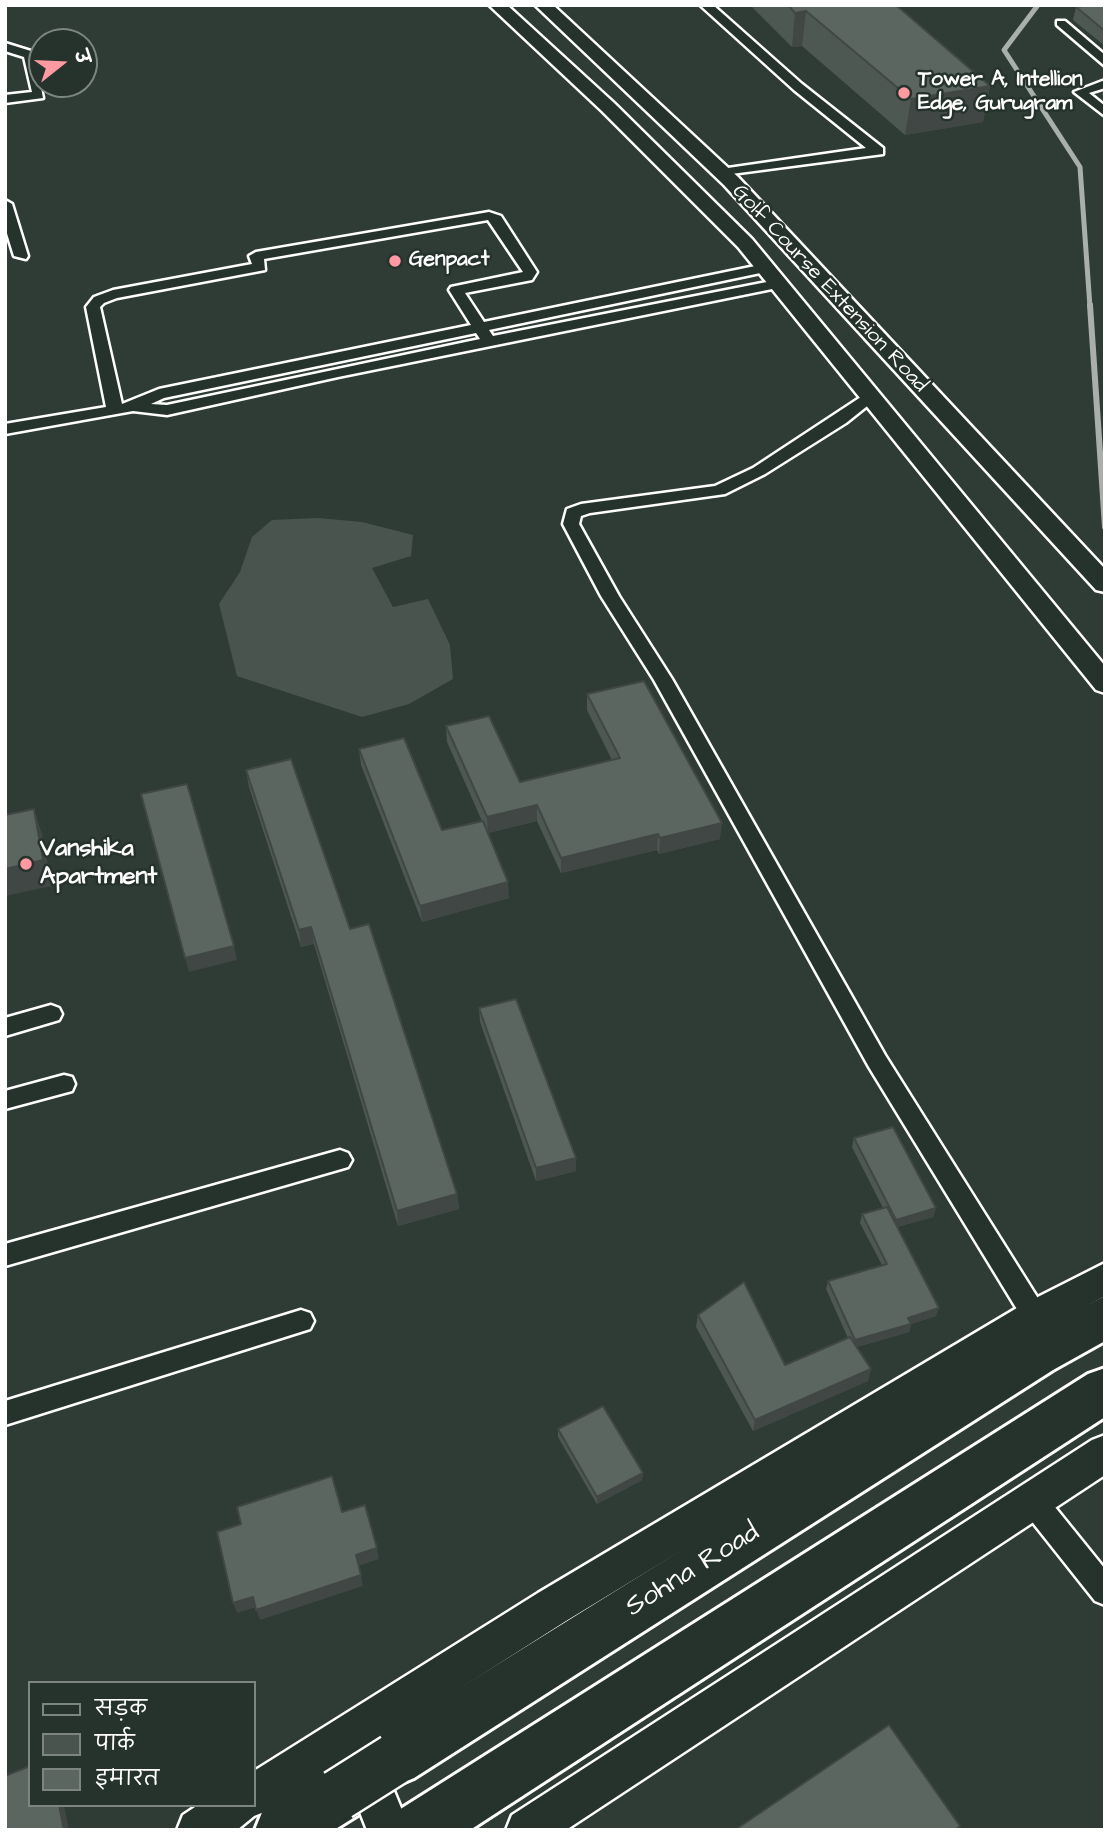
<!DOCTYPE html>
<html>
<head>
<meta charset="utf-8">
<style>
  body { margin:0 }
  #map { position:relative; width:1110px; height:1835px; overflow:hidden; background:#2f3b35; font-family:"Architects Daughter","Playpen Sans Deva",sans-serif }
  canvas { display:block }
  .frame { position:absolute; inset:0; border:7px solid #fff; pointer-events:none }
  .legend { position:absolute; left:28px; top:1681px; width:228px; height:126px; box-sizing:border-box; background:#26332d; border:2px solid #7d8581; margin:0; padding:9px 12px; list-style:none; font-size:21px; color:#fff }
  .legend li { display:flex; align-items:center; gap:14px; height:35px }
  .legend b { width:35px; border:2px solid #7d8581 }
  .north { position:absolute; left:28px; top:28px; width:70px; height:70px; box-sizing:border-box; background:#26332d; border:2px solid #7d8581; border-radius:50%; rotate:72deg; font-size:19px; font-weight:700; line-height:28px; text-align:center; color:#fff }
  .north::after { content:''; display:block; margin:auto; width:24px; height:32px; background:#ff9aa2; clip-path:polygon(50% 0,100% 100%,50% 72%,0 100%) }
</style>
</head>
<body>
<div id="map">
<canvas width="1110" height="1835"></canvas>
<div class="frame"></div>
<ul class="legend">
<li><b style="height:9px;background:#26332d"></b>सड़क</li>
<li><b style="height:19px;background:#4a544f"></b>पार्क</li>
<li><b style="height:19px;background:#5b6661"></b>इमारत</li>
</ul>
<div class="north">उ</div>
</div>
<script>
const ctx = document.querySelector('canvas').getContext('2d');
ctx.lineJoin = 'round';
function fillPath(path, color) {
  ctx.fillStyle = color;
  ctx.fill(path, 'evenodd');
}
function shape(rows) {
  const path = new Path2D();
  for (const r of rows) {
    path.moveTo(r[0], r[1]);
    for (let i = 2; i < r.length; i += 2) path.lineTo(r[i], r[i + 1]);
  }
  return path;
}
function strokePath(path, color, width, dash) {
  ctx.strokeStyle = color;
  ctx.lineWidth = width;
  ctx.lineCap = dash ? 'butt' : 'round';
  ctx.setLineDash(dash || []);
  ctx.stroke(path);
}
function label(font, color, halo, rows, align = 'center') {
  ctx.font = font + ' "Architects Daughter",sans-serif';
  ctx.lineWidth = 5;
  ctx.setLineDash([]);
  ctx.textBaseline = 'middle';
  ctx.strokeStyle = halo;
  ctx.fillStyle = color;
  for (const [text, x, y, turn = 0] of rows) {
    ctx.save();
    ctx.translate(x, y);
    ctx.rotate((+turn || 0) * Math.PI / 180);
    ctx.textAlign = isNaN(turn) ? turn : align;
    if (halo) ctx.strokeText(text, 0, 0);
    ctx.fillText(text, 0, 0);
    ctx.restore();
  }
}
const green = shape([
  [318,518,362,522,413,535,411,556,372,568,393,607,428,599,450,645,453,679,409,704,362,717,237,676,219,604,240,572,252,537,272,520]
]);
const streamFar1 = shape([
  [1038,5,1004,50,1080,167,1090,307]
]);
const stream = shape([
  [1090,305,1105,527]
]);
const street = shape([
  [700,5,713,5,802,84,883,148,883,154,716,176,716,170,721,169,866,148,794,90,700,5],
  [1057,21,1065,21,1105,55,1105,66,1057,25,1057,21],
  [5,43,34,52,43,98,5,103,5,95,32,92,24,57,5,51,5,43],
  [1105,80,1105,88,1089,93,1105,106,1105,116,1074,92,1105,80],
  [5,200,12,204,28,256,26,259,14,256,5,227,5,200],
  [489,212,501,216,537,272,532,280,465,293,484,322,765,264,772,268,765,272,489,330,493,336,777,280,784,284,777,288,338,377,167,415,133,411,5,434,5,424,106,407,86,307,94,297,113,290,252,264,249,256,256,252,489,212],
  [488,220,523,272,451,287,449,290,471,325,159,389,122,404,100,307,104,303,117,298,265,270,264,259,488,220],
  [476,333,480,339,167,405,151,404,164,398,476,333],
  [870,391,878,396,876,399,846,423,765,474,725,494,590,513,581,516,579,524,619,596,672,679,885,1055,1044,1308,1048,1316,1044,1324,1035,1327,1026,1324,869,1067,654,680,601,596,563,524,567,509,581,504,715,486,753,468,870,391],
  [51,1005,59,1008,62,1014,59,1020,5,1036,5,1018,51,1005],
  [64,1075,72,1077,75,1084,72,1091,5,1109,5,1091,64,1075],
  [340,1150,348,1153,352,1160,348,1167,5,1266,5,1244,340,1150],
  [301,1310,310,1313,314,1321,310,1329,5,1425,5,1401,301,1310],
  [1032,1487,1042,1491,1105,1569,1105,1605,1095,1601,1022,1509,1018,1500,1022,1491,1032,1487]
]);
const secondary = shape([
  [489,5,507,5,614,103,752,239,1105,666,1105,693,1096,690,738,247,602,111,489,5],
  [535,5,553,5,738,177,1105,569,1105,592,1096,590,724,185,535,5],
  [1105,1263,1105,1296,1048,1327,566,1621,371,1745,376,1747,410,1830,367,1830,341,1764,269,1810,254,1816,237,1830,177,1830,183,1815,198,1805,254,1805,254,1771,538,1593,1022,1305,1105,1263],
  [1105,1435,1105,1475,566,1830,506,1830,512,1815,1092,1440,1105,1435]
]);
const highway = shape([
  [1105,1296,1105,1341,1053,1370,414,1778,395,1786,376,1778,368,1759,376,1740,1019,1340,1105,1296],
  [1105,1368,1105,1417,470,1830,391,1830,399,1810,1088,1374,1105,1368],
  [338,1767,358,1775,366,1795,358,1815,334,1830,255,1830,263,1810,318,1775,338,1767]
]);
const highwayBridge = shape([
  [338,1795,395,1759]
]);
const wall = shape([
  [750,5,896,5,990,86,983,122,905,135,802,46,792,47],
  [1105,5,1105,46,1073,20,1076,7],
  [1105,83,1105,97,1102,95],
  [587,694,720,839,659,854,657,850,561,873,537,821,488,833,509,898,422,922,361,765,359,749,442,830,482,821,447,742,446,726,520,782,612,760,587,710],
  [246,770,350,929,457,1194,459,1209,398,1226,314,944,301,947,249,787],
  [479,1008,576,1171,536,1181,480,1022],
  [854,1138,936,1208,933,1217,897,1227,936,1316,911,1324,909,1332,857,1347,871,1369,868,1381,753,1431,696,1327,698,1315,785,1365,848,1338,826,1289,828,1281,882,1265,860,1223,862,1214,883,1208,852,1147],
  [558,1429,643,1473,642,1480,597,1504,558,1437]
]);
const shadedWall = shape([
  [806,11,802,46,792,47,795,13],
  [990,86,983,122,905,135,911,99],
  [537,805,537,821,488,833,487,817],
  [34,809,42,834,52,886,5,896,5,869],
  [722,823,720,839,659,854,660,838],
  [658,834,657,850,561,873,561,858],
  [508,882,509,898,422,922,420,906],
  [311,927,314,944,301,947,299,930],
  [234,946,237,960,189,972,185,958],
  [576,1158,576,1171,536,1181,536,1168],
  [457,1194,459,1209,398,1226,397,1211],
  [936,1208,933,1217,893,1228,896,1220],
  [939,1308,936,1316,911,1324,909,1332,853,1348,855,1340,908,1318],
  [871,1369,868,1381,753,1431,755,1420],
  [643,1473,642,1480,597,1504,597,1497],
  [377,1548,379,1559,358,1566,356,1555],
  [361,1575,363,1586,260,1620,256,1610],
  [253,1597,257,1607,237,1613,233,1603],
  [59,1805,64,1805,69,1830,64,1830]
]);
const building = shape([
  [788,5,896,5,990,86,911,99,806,11,795,13,788,5],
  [1089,5,1105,5,1105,31,1076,7,1089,5],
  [644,681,722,823,660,838,658,834,561,858,537,805,487,817,446,726,489,716,520,782,620,758,587,694,644,681],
  [404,738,442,830,483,821,508,882,420,906,359,749,404,738],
  [291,759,350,929,369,924,457,1194,397,1211,311,927,299,930,246,770,291,759],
  [187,784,234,946,185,958,141,794,187,784],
  [34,809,43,860,5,869,5,815,34,809],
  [516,999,576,1158,536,1168,479,1008,516,999],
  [893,1127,936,1208,896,1220,854,1138,893,1127],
  [887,1207,939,1308,908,1318,911,1324,855,1340,828,1281,887,1264,862,1214,887,1207],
  [744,1282,785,1365,850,1337,871,1369,755,1420,698,1315,744,1282],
  [603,1406,643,1473,597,1497,558,1429,603,1406],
  [332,1476,342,1512,365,1505,377,1548,356,1555,361,1575,256,1610,253,1597,233,1603,217,1532,241,1524,237,1507,332,1476],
  [889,1725,960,1826,955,1830,735,1830,889,1725],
  [30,1766,30,1805,59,1805,64,1830,5,1830,5,1776,30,1766]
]);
const markers = [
  [904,93,7,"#ff9aa2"],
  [395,261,7,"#ff9aa2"],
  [26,864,7,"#ff9aa2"]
];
const farPoinames = [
  ["Tower A, Intellion",918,81],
  ["Edge, Gurugram",918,105],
  ["Genpact",409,261]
];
const farStreetnames = [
  ["Golf Course Extension Road",829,289,47]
];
const poiNames = [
  ["Vanshika",40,850],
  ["Apartment",40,878]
];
const nearStreetnames = [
  ["Sohna Road",693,1571,-32]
];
fillPath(green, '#4a544f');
strokePath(streamFar1, '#a9afac', 5);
strokePath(stream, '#a9afac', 6);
strokePath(street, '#fff', 5);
strokePath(secondary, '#fff', 5);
strokePath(highway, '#fff', 6);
fillPath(street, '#26332d');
fillPath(secondary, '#26332d');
fillPath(highway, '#26332d');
strokePath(highwayBridge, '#fff', 55, []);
strokePath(highwayBridge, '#26332d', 50);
fillPath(wall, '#4e5853');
fillPath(shadedWall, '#404744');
fillPath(building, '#5b6661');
strokePath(building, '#404744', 2);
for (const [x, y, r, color] of markers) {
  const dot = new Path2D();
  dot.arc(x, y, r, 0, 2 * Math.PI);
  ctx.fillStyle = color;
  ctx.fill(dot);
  strokePath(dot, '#26332d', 2.5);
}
label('bold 21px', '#fff', '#26332d', farPoinames, 'left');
label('21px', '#fff', '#26332d', farStreetnames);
label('bold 24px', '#fff', '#26332d', poiNames, 'left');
label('28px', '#fff', '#26332d', nearStreetnames);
</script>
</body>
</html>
